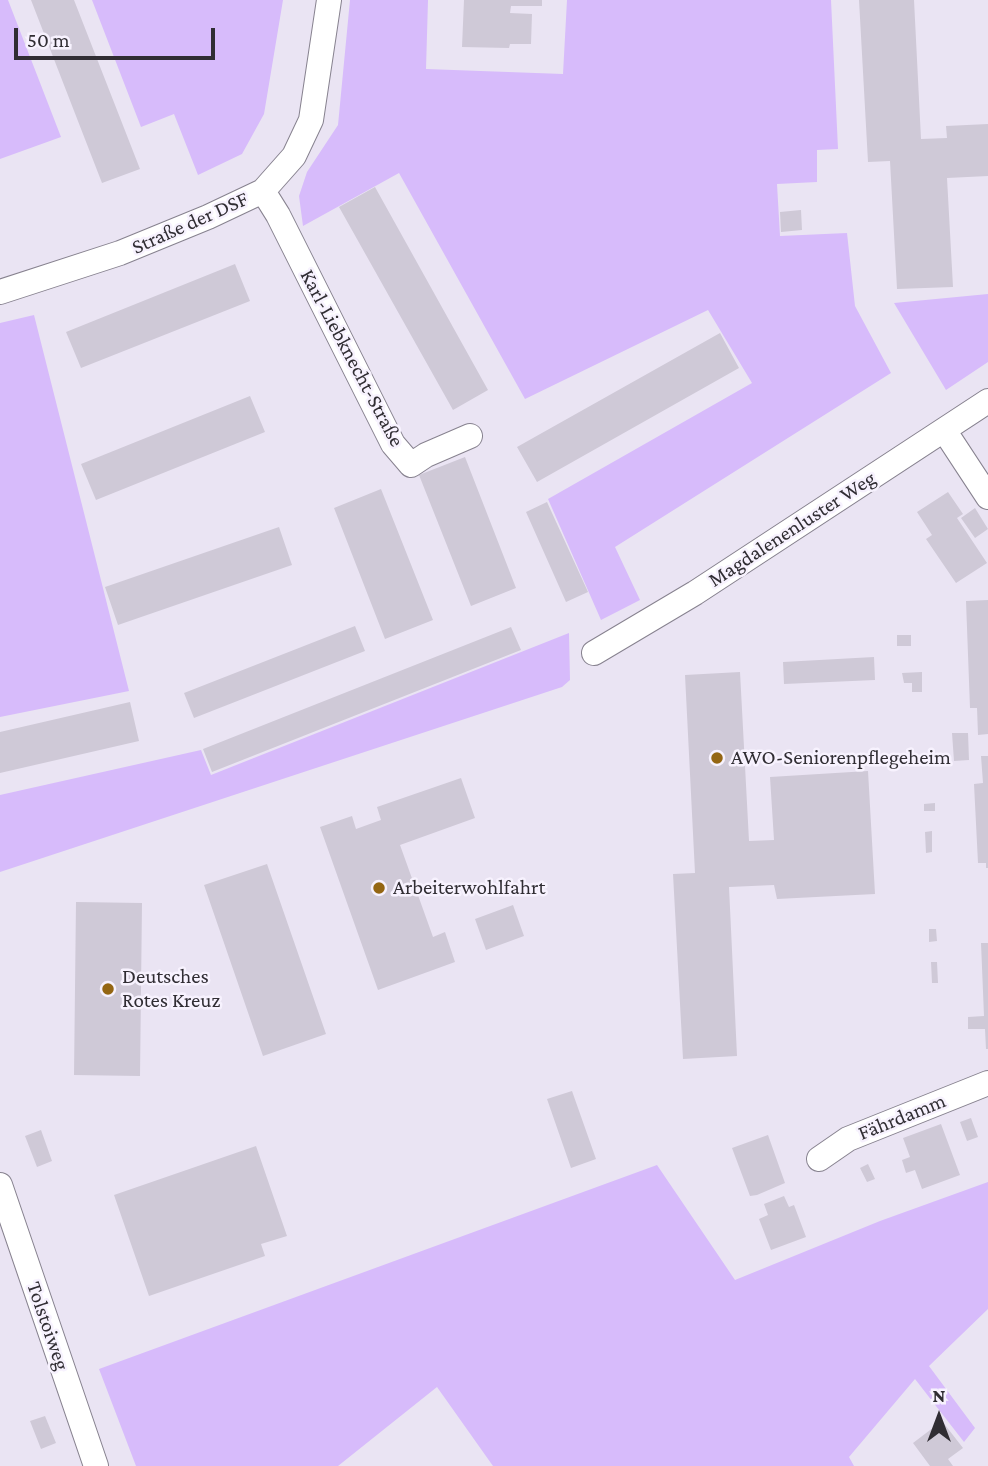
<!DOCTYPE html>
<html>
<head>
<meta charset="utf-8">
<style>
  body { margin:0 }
  #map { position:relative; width:988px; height:1466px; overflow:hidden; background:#eae4f3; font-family:"Crimson Pro",serif }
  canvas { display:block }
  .north { position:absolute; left:904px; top:1382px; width:70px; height:70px; -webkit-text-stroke:5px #f7f2fe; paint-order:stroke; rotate:0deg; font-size:19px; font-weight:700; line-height:28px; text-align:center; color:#302d33 }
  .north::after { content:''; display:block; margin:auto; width:24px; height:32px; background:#302d33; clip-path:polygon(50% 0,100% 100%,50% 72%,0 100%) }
  .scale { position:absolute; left:14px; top:28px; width:201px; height:32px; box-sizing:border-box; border:4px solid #302d33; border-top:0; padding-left:9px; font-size:21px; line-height:24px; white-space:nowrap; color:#302d33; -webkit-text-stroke:5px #f7f2fe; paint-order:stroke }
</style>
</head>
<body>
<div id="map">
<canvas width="988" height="1466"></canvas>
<div class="north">N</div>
<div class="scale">50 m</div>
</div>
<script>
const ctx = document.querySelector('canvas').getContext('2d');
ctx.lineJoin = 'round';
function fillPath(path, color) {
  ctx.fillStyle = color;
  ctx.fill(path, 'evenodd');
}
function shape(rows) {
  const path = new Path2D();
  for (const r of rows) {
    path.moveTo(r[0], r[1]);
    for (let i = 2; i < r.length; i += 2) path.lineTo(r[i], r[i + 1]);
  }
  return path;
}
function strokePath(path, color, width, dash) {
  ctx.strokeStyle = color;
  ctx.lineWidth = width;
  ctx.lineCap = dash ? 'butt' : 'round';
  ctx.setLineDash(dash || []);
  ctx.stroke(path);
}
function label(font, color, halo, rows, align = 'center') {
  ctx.font = font + ' "Crimson Pro",serif';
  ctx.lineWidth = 5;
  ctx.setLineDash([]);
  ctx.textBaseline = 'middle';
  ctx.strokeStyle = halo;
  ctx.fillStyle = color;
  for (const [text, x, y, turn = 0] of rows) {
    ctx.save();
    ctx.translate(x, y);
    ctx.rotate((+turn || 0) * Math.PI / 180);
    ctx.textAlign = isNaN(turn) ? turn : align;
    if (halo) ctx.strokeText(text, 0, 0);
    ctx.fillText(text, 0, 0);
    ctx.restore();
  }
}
const green = shape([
  [0,0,8,0,61,137,0,159],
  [92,0,283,0,264,114,242,154,198,175,174,114,141,127],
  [350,0,428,0,426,69,563,74,567,0,831,0,838,149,817,150,817,182,777,184,780,236,847,233,855,306,891,373,615,547,640,600,601,620,548,499,752,383,708,310,525,399,399,173,303,226,299,196,307,172,338,125],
  [988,294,988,362,946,390,894,303],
  [34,315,129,691,0,717,0,323],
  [569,633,570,680,562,687,0,872,0,795,201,750,211,775],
  [657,1165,735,1280,880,1221,988,1182,988,1309,929,1366,975,1428,964,1442,915,1379,849,1457,854,1466,493,1466,437,1387,338,1466,136,1466,99,1369]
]);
const building = shape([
  [31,0,74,0,140,169,102,183],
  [464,0,542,0,542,6,511,6,510,13,532,14,531,44,510,44,509,48,462,47],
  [859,0,914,0,921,139,947,138,946,126,988,124,988,176,947,178,953,287,897,289,890,161,868,162],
  [375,187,488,390,453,410,339,207],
  [801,210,802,230,781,232,780,212],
  [235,264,250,301,81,368,66,332],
  [720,333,739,368,537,482,517,447],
  [250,396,265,432,96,500,81,464],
  [465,457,516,588,471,606,419,475],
  [381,489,433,620,385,639,334,508],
  [948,492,963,514,957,518,987,563,956,583,926,539,932,535,917,512],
  [547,502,588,592,566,602,526,512],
  [975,508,988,529,975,538,961,518],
  [279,527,292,565,118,625,105,587],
  [988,600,988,734,978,735,977,708,970,708,966,601],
  [355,626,365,651,194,718,184,693],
  [511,627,521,650,212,772,203,749],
  [897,635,911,635,911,646,897,646],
  [874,657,875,680,784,684,783,662],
  [740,672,749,841,774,840,770,777,868,771,875,894,777,899,774,885,729,887,737,1056,683,1059,673,874,695,873,685,675],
  [922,672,922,692,912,692,912,683,904,683,902,673],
  [130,702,139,741,0,773,0,732],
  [952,733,968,733,969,760,954,761],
  [981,756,988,756,988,868,986,868,986,863,978,863,974,784,983,783],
  [461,778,475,818,400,845,433,937,445,932,455,962,378,990,320,827,352,816,356,829,381,820,377,807],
  [935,803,935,811,924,811,924,804],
  [932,831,932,852,926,853,925,832],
  [267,864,326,1034,263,1056,204,885],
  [76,902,142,903,140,1076,74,1075],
  [513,905,524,936,486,950,475,919],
  [929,929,936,929,937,941,929,942],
  [981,943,988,943,988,1049,986,1049,985,1029,968,1029,968,1017,984,1016],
  [931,962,937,962,938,983,932,983],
  [572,1091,596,1159,571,1168,547,1099],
  [971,1118,978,1137,967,1141,960,1122],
  [941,1124,960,1175,922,1189,915,1170,906,1173,902,1160,910,1157,903,1138],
  [41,1130,52,1161,37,1167,25,1136],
  [768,1135,785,1183,757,1195,750,1196,732,1148],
  [256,1146,287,1236,261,1244,265,1256,149,1296,114,1195],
  [868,1164,875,1179,867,1182,860,1168],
  [784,1196,789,1207,794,1205,806,1237,771,1250,759,1219,768,1215,764,1204],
  [45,1416,56,1443,41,1449,30,1421],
  [942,1421,963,1448,948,1459,953,1466,930,1466,913,1443]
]);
const minor = shape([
  [263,191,278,215,393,444,411,465,426,455,470,436],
  [0,292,120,253,208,217,263,191,294,156,311,120,329,0],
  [944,430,988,497],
  [594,653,695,593,988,401],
  [819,1159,848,1139,988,1083],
  [0,1185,96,1466]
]);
const markers = [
  [717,758,7,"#946613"],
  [379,888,7,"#946613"],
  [108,989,7,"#946613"]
];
const streetNames = [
  ["Straße der DSF",190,223,-24],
  ["Karl-Liebknecht-Straße",352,358,62],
  ["Magdalenenluster Weg",792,529,-33],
  ["Fährdamm",902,1117,-22],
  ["Tolstoiweg",48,1326,71]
];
const poiNames = [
  ["AWO-Seniorenpflegeheim",731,758],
  ["Arbeiterwohlfahrt",393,888],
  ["Deutsches",122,977],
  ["Rotes Kreuz",122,1001]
];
fillPath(green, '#d7bbfb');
fillPath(building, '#cfc9d7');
strokePath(minor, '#87828f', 26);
strokePath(minor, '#fff', 24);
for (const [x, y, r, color] of markers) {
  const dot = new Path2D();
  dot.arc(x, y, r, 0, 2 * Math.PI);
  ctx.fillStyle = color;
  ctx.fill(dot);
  strokePath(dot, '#f7f2fe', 2.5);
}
label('21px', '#302d33', '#f7f2fe', streetNames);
label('21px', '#302d33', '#f7f2fe', poiNames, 'left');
</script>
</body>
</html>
